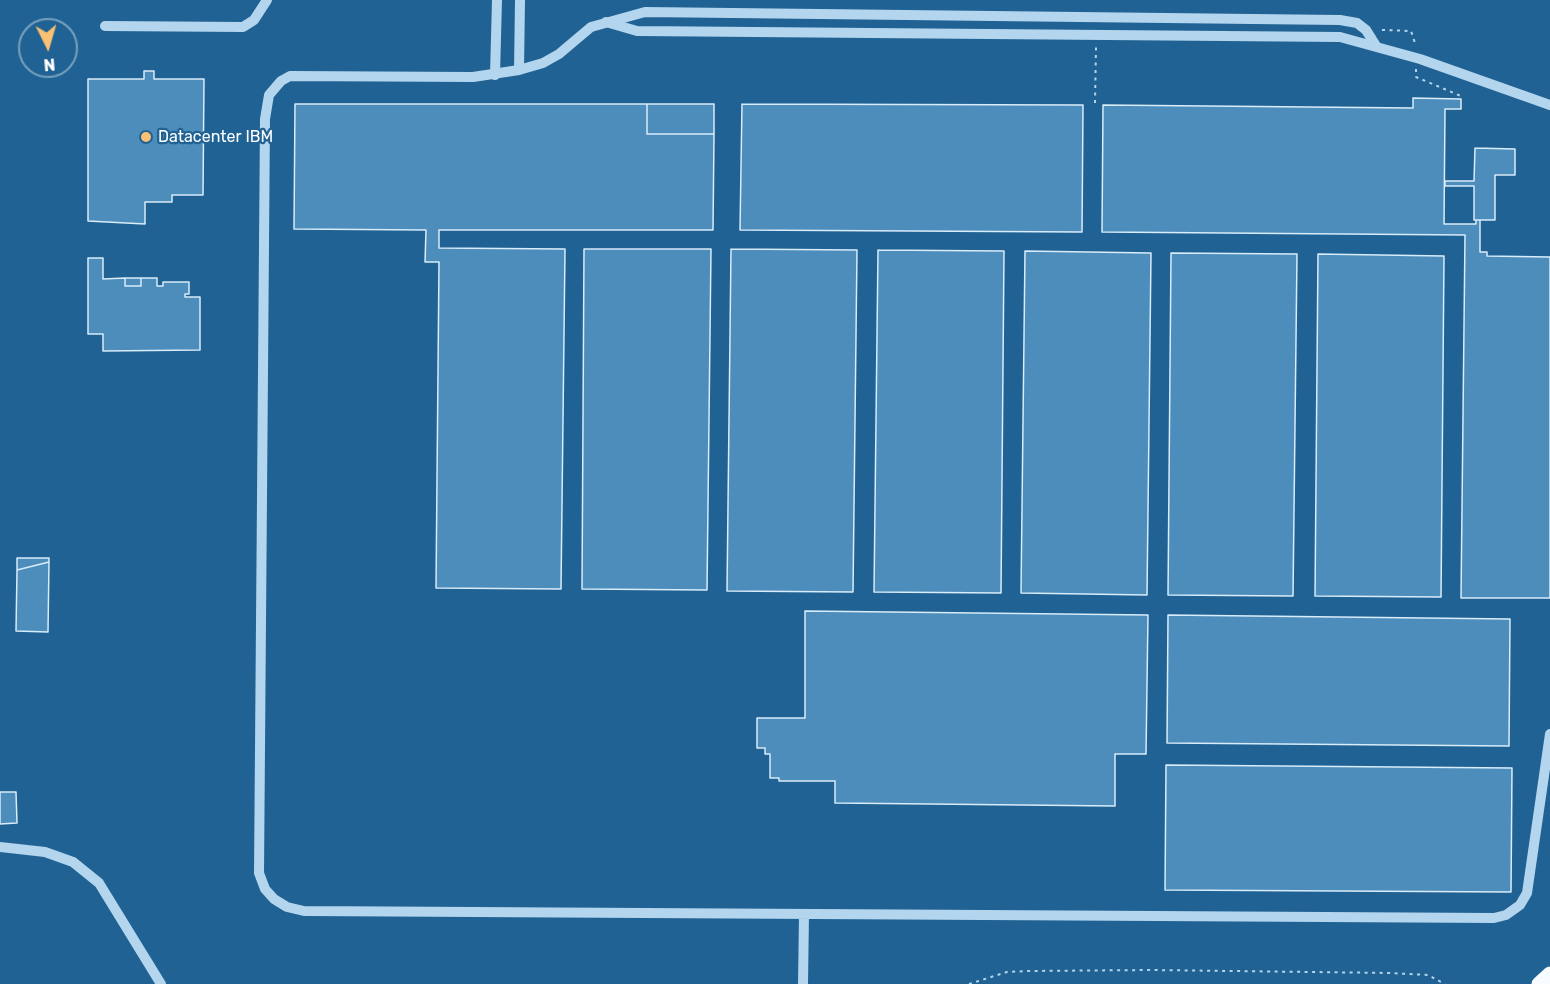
<!DOCTYPE html>
<html>
<head>
<meta charset="utf-8">
<style>
  body { margin:0 }
  #map { position:relative; width:1550px; height:984px; overflow:hidden; background:#206293; font-family:Rubik,sans-serif }
  canvas { display:block }
  .north { position:absolute; left:18px; top:18px; width:60px; height:60px; box-sizing:border-box; background:#206293; border:2px solid #79a1be; border-radius:50%; rotate:175deg; font-size:16px; font-weight:700; line-height:24px; text-align:center; color:#fff }
  .north::after { content:''; display:block; margin:auto; width:21px; height:27px; background:#fac074; clip-path:polygon(50% 0,100% 100%,50% 72%,0 100%) }
</style>
</head>
<body>
<div id="map">
<canvas width="1550" height="984"></canvas>
<div class="north">N</div>
</div>
<script>
const ctx = document.querySelector('canvas').getContext('2d');
ctx.lineJoin = 'round';
function fillPath(path, color) {
  ctx.fillStyle = color;
  ctx.fill(path, 'evenodd');
}
function shape(rows) {
  const path = new Path2D();
  for (const r of rows) {
    path.moveTo(r[0], r[1]);
    for (let i = 2; i < r.length; i += 2) path.lineTo(r[i], r[i + 1]);
  }
  return path;
}
function strokePath(path, color, width, dash) {
  ctx.strokeStyle = color;
  ctx.lineWidth = width;
  ctx.lineCap = dash ? 'butt' : 'round';
  ctx.setLineDash(dash || []);
  ctx.stroke(path);
}
function label(font, color, halo, rows, align = 'center') {
  ctx.font = font + ' Rubik,sans-serif';
  ctx.lineWidth = 4.5;
  ctx.setLineDash([]);
  ctx.textBaseline = 'middle';
  ctx.strokeStyle = halo;
  ctx.fillStyle = color;
  for (const [text, x, y, turn = 0] of rows) {
    ctx.save();
    ctx.translate(x, y);
    ctx.rotate((+turn || 0) * Math.PI / 180);
    ctx.textAlign = isNaN(turn) ? turn : align;
    if (halo) ctx.strokeText(text, 0, 0);
    ctx.fillText(text, 0, 0);
    ctx.restore();
  }
}
const building = shape([
  [144,71,154,71,154,79,204,79,203,195,172,195,172,202,145,202,145,224,88,221,88,79,144,79,144,71],
  [1413,98,1461,99,1461,109,1445,109,1444,224,1476,224,1476,220,1480,220,1480,252,1487,252,1487,256,1550,257,1550,598,1461,598,1465,235,1102,232,1103,105,1413,108,1413,98],
  [295,104,647,104,647,134,714,134,713,230,439,230,439,248,565,249,561,589,436,588,439,262,425,262,426,230,294,229,295,104],
  [647,104,714,104,714,134,647,134,647,104],
  [742,104,1083,105,1082,232,740,230,742,104],
  [1475,148,1515,149,1515,175,1495,175,1495,220,1474,220,1474,186,1445,186,1445,181,1474,181,1475,148],
  [584,249,711,249,707,590,582,589,584,249],
  [731,249,857,250,853,592,727,591,731,249],
  [878,250,1004,251,1001,593,874,592,878,250],
  [1025,251,1151,253,1147,595,1021,593,1025,251],
  [1171,253,1297,254,1293,596,1168,595,1171,253],
  [1318,254,1444,256,1441,597,1315,596,1318,254],
  [88,258,103,258,103,279,125,278,125,286,141,286,141,278,157,278,157,286,163,286,163,282,189,282,189,294,185,294,185,297,200,297,200,350,103,351,103,334,88,334,88,258],
  [125,278,141,278,141,286,125,286,125,278],
  [17,558,49,558,49,562,17,570,17,558],
  [49,562,48,632,16,631,17,570,49,562],
  [805,611,1148,615,1146,754,1115,754,1115,806,835,803,835,781,779,781,779,778,770,778,770,754,765,754,765,748,757,748,757,718,805,718,805,611],
  [1168,615,1510,619,1509,746,1167,743,1168,615],
  [1166,765,1512,768,1511,892,1165,890,1166,765],
  [0,792,16,792,17,823,0,824,0,792]
]);
const path = shape([
  [1382,30,1411,31,1416,46],
  [1416,69,1416,77,1461,96],
  [1095,103,1096,47],
  [969,984,1007,972,1028,971,1151,970,1390,973,1428,975,1445,984]
]);
const minor = shape([
  [606,22,637,31,1340,37,1420,59,1550,105],
  [105,26,243,27,254,20,267,0],
  [1376,46,1366,30,1357,23,1340,20,645,12,591,27,559,54,543,63,519,70,473,77,290,76,281,81,269,95,265,119,259,873,265,889,274,899,287,907,304,911,1494,918,1506,915,1520,905,1527,893,1550,734],
  [519,70,520,0],
  [495,75,497,0],
  [0,847,45,852,73,862,99,883,161,984],
  [803,984,804,914]
]);
const major = shape([
  [1539,984,1550,974]
]);
const markers = [
  [146,137,6,"#fac074"]
];
const poiNames = [
  ["Datacenter IBM",158,137]
];
fillPath(building, '#4d8dbb');
strokePath(building, '#d8ecfa', 1.5);
strokePath(path, '#b3d5ed', 2, [3, 4.5]);
strokePath(minor, '#b3d5ed', 10);
strokePath(major, '#f9fcff', 15);
for (const [x, y, r, color] of markers) {
  const dot = new Path2D();
  dot.arc(x, y, r, 0, 2 * Math.PI);
  ctx.fillStyle = color;
  ctx.fill(dot);
  strokePath(dot, '#206293', 2);
}
label('16px', '#fff', '#206293', poiNames, 'left');
</script>
</body>
</html>
